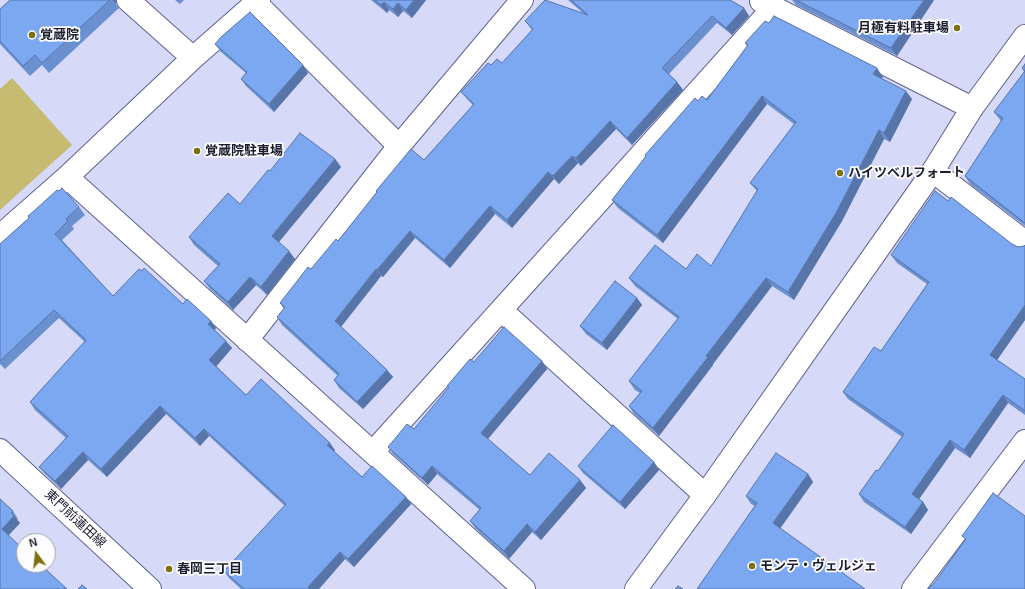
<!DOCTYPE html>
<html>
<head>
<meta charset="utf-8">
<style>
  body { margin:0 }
  #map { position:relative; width:1025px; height:589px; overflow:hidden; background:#d6d9f7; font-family:Arial,sans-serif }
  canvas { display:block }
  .north { position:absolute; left:16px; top:533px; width:40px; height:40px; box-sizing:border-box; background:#fdfdfd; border:1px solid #a3a4ab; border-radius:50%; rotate:345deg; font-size:11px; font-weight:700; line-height:16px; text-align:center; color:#1c1e30 }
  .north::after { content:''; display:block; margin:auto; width:14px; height:18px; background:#7d700f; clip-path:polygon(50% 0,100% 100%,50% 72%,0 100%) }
</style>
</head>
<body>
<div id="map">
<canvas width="1025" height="589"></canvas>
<div class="north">N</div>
</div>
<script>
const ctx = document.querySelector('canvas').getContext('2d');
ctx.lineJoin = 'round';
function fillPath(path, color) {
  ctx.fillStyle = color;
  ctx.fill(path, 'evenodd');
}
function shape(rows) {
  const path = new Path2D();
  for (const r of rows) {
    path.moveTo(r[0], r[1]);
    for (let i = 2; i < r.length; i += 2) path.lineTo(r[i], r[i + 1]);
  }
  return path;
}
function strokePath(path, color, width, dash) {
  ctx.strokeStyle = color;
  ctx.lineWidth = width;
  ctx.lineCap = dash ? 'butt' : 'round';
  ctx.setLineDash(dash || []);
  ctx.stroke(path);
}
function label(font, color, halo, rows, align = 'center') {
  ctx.font = font + ' Arial,"Noto Sans JP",sans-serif';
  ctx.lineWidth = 3.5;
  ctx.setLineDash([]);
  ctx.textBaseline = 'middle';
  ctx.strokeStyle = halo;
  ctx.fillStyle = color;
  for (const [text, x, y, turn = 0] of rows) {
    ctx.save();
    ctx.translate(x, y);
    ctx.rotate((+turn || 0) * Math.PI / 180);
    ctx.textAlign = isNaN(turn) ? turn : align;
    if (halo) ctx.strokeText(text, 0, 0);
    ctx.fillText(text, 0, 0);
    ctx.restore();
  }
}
const green = shape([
  [12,78,72,145,0,210,0,89]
]);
const minor = shape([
  [128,0,193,58],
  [761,1,972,108],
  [256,3,399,146],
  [933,171,1025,242],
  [67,177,524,589],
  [0,236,67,177,193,58,259,0],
  [501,310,705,495],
  [247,340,399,146,522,0],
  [373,452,774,7],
  [913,589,1025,441]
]);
const tertiary = shape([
  [636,589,705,495,933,171,972,108,1025,36]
]);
const secondary = shape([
  [0,450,150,589]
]);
const wall = shape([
  [10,0,116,0,116,4,119,8,49,73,42,65,30,76,0,44,0,9],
  [175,0,184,0,180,4],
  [371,0,426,0,412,18,403,11,398,17,389,10,387,13],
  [568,0,730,0,744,8,749,16,732,35,717,23,669,74,677,82,683,90,632,145,616,129,581,166,578,163,559,184,554,179,512,228,495,214,450,268,415,238,383,277,381,276,341,327,387,370,393,377,363,409,339,388,334,380,338,376,282,325,277,317,284,309,280,303,311,269,338,241,377,193,376,191,424,160,473,105,467,99,461,92,491,65,502,63,532,30,525,21,583,13],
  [792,0,934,0,897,56,796,5],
  [769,23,883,77,881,78,912,99,890,142,884,139,842,221,794,300,772,286,713,364,713,365,659,436,634,414,629,406,640,393,635,390,629,381,678,319,635,286,629,278,711,266,757,191,750,183,794,124,767,104,663,243,618,208,612,200,646,157,645,155,707,100,747,46,745,43],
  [215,44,303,65,308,73,274,112,246,86,241,79,246,73,221,52],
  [1025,64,1025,226,970,184,965,176,1001,121,994,112,1024,72,1022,68],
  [335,159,341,167,279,242,295,259,267,295,256,285,233,310,210,289,204,281,218,266,194,245,189,237,240,204,270,171],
  [59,191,79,207,85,215,72,226,74,229,62,240,113,296,183,304,211,321,216,328,215,330,232,348,216,366,246,395,335,450,334,452,362,477,411,504,354,567,345,559,319,589,241,589,229,578,224,571,285,506,209,436,200,446,166,414,107,477,88,460,61,489,45,474,39,467,66,438,35,410,30,402,85,342,59,318,5,369,0,364,0,244],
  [1012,244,1018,247,1024,246,1025,245,1025,320,997,360,1025,379,1025,415,1008,403,970,458,955,448,919,499,923,502,928,510,911,534,864,502,859,494,878,471,902,437,848,399,843,392,881,351,927,284,897,263,891,255],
  [637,298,642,305,607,350,586,334,580,326],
  [542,361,547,369,488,439,530,475,580,480,586,488,541,540,532,532,509,559,476,529,470,521,480,510,437,474,428,485,393,454,388,447,414,429,449,388,447,386,474,362],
  [654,462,659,470,625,509,583,473,578,466],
  [808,474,813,482,780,529,697,589,755,506,751,504,746,496],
  [0,499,13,511,18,519,17,520,20,523,8,536,0,589]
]);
const shadedWall = shape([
  [113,0,116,0,116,4,119,8],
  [414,0,426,0,412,18,406,10],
  [924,0,934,0,897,56,891,48],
  [384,2,389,10,387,13,381,5],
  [398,3,403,11,398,17,393,9],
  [744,8,749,16,732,35,726,28],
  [303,65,308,73,274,112,269,104],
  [877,68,883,77,879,82,873,74],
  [677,82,683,90,632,145,627,138],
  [906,91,912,99,890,142,884,133],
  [762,96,767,104,663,243,657,235],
  [610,121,616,129,581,166,576,158],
  [879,130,884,139,842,221,794,300,788,292],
  [572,156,578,163,559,184,553,176],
  [335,159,341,167,277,244,272,236],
  [548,172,554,179,512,228,507,220],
  [490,206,495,214,450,268,444,260],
  [410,231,415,238,383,277,377,270],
  [289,251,295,259,267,295,261,287],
  [376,269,381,276,340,328,335,321],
  [250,277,256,285,233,310,228,302],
  [766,278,772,286,713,364,713,365,659,436,653,428,706,356],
  [637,298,642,305,607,350,602,343],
  [1025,305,1025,320,995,363,990,355],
  [211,321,216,328,213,331,208,324],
  [226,341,232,348,215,368,209,360],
  [542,361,547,369,486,441,481,433],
  [387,370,393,377,363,409,357,402],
  [1003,395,1008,403,970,458,964,450],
  [160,406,166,414,107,477,101,469],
  [204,429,209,436,200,446,195,438],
  [950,440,955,448,917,502,912,494],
  [330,443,335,450,333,453,327,445],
  [83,452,88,460,61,489,55,481],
  [654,462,659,470,625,509,620,502],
  [432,466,437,474,428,485,422,478],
  [808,474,813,482,778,531,773,523],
  [580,480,586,488,541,540,535,532],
  [406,497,411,504,354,567,348,559],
  [923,502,928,510,911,534,905,527],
  [14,516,20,523,7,537,2,529],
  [527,524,532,532,509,559,504,551],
  [340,552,345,559,319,589,310,589,308,587]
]);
const building = shape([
  [10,0,110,0,42,63,35,55,23,66,0,41,0,9,10,0],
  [375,0,414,0,406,10,398,3,393,9,384,2,381,5,375,0],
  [545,0,588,15,571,0,730,0,744,8,726,28,712,16,662,68,677,82,627,138,610,121,576,158,572,156,553,176,548,172,507,220,490,206,444,260,410,231,377,270,376,269,335,321,387,370,357,402,334,380,339,374,277,317,285,307,280,303,308,267,311,269,336,239,338,241,377,192,376,191,411,149,424,160,474,104,461,92,488,63,491,65,497,59,502,63,533,29,525,21,545,0],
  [796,0,924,0,891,48,796,0],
  [250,12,303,65,269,104,241,79,247,72,215,44,221,37,250,12],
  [774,16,877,68,873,74,906,91,884,133,879,130,836,213,788,292,766,278,706,356,708,357,653,428,629,406,642,391,629,381,679,317,629,278,655,245,686,269,697,254,711,266,758,189,750,183,796,122,762,96,657,235,612,200,646,156,645,155,695,98,698,101,702,96,707,100,748,45,745,43,765,21,769,23,774,16],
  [1025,64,1025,71,1022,68,1025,64],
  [1025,71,1025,223,965,176,1003,118,994,112,1025,71],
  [300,133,335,159,272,236,289,251,261,287,250,277,228,302,204,281,220,264,189,237,228,193,240,204,268,170,270,171,300,133],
  [62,188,79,207,66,219,68,221,55,234,113,296,139,269,142,271,144,268,183,304,187,299,211,321,208,324,226,341,209,360,246,395,261,379,330,443,327,445,362,477,372,466,406,497,348,559,340,552,308,587,311,589,244,589,224,571,286,504,204,429,195,438,160,406,101,469,83,452,55,481,39,467,68,436,30,402,86,340,54,310,0,361,0,244,29,218,28,216,35,210,57,190,59,191,62,188],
  [935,191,948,201,951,197,1012,244,1018,247,1024,246,1025,245,1025,305,990,355,1025,379,1025,411,1003,395,964,450,950,440,912,494,923,502,905,527,859,494,876,470,878,471,904,434,843,392,874,347,881,351,929,282,891,255,935,191],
  [615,281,637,298,602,343,580,326,615,281],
  [504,327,542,361,481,433,530,475,549,453,580,480,535,532,527,524,504,551,470,521,481,508,432,466,422,478,388,447,407,424,414,429,449,387,447,386,470,359,474,362,504,327],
  [613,425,654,462,620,502,578,466,613,425],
  [776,453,808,474,773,523,865,589,697,589,757,503,746,496,776,453],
  [993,493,1025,516,1025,589,928,589,931,585,932,586,966,539,962,536,993,493],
  [0,499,13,511,11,513,14,516,2,529,24,550,24,565,41,565,67,589,0,589,0,499],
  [82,585,87,589,78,589,82,585],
  [678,586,683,589,675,589,678,586]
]);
const markers = [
  [957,28,4,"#7d700f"],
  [32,35,4,"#7d700f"],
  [197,151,4,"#7d700f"],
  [840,173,4,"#7d700f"],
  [752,566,4,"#7d700f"],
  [169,569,4,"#7d700f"]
];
const poiNames = [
  ["月極有料駐車場",949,28,"right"],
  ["覚蔵院",40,35],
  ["覚蔵院駐車場",205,151],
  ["ハイツベルフォート",848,173],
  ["モンテ・ヴェルジェ",760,566],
  ["春岡三丁目",177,569]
];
const streetNames = [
  ["東門前蓮田線",75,519,43]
];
fillPath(green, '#c6bb71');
strokePath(minor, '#5f628d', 24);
strokePath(tertiary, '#5f628d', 24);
strokePath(secondary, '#5f628d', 24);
strokePath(minor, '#fff', 22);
strokePath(tertiary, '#fff', 22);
strokePath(secondary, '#fff', 22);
fillPath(wall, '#6b90cf');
fillPath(shadedWall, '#5775a9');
fillPath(building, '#7ca7f1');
strokePath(building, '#5775a9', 1);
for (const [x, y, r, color] of markers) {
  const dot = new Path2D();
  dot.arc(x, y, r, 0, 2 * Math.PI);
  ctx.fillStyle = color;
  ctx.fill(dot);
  strokePath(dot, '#fdfdfd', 1.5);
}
label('bold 13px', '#1c1e30', '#fdfdfd', poiNames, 'left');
label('13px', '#1c1e30', '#fdfdfd', streetNames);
</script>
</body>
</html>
